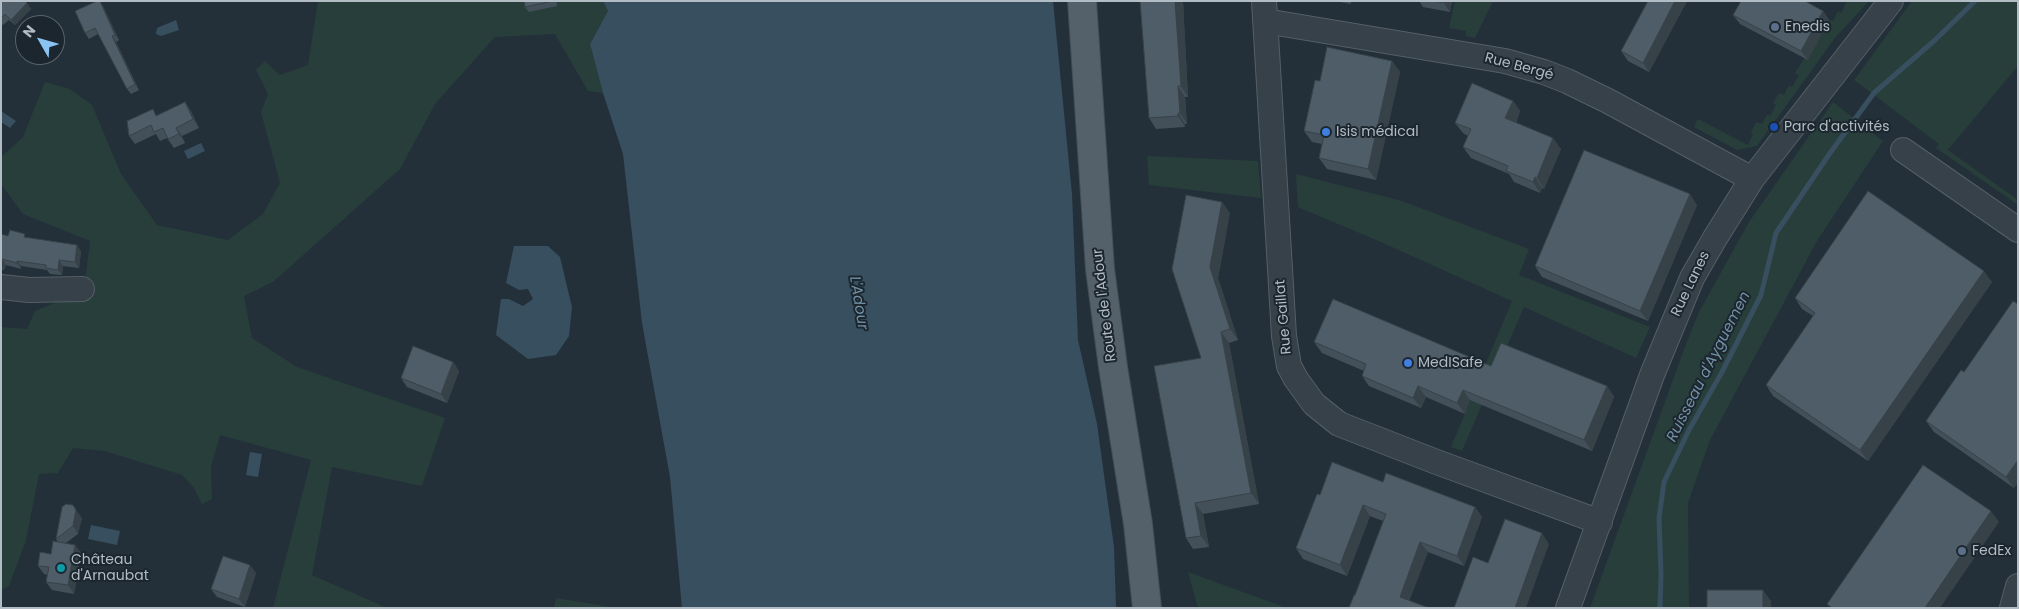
<!DOCTYPE html>
<html>
<head>
<meta charset="utf-8">
<style>
  body { margin:0 }
  #map { position:relative; width:2019px; height:609px; overflow:hidden; background:#233039; font-family:Poppins,sans-serif }
  canvas { display:block }
  .frame { position:absolute; inset:0; border:2px solid #b2bcc5; pointer-events:none }
  .north { position:absolute; left:15px; top:15px; width:50px; height:50px; box-sizing:border-box; background:#1c262e; border:1px solid #58626a; border-radius:50%; rotate:308deg; font-size:14px; font-weight:700; line-height:20px; text-align:center; color:#b2bcc5 }
  .north::after { content:''; display:block; margin:auto; width:18px; height:22px; background:#8ac3f2; clip-path:polygon(50% 0,100% 100%,50% 72%,0 100%) }
</style>
</head>
<body>
<div id="map">
<canvas width="2019" height="609"></canvas>
<div class="frame"></div>
<div class="north">N</div>
</div>
<script>
const ctx = document.querySelector('canvas').getContext('2d');
ctx.lineJoin = 'round';
function fillPath(path, color) {
  ctx.fillStyle = color;
  ctx.fill(path, 'evenodd');
}
function shape(rows) {
  const path = new Path2D();
  for (const r of rows) {
    path.moveTo(r[0], r[1]);
    for (let i = 2; i < r.length; i += 2) path.lineTo(r[i], r[i + 1]);
  }
  return path;
}
function strokePath(path, color, width, dash) {
  ctx.strokeStyle = color;
  ctx.lineWidth = width;
  ctx.lineCap = dash ? 'butt' : 'round';
  ctx.setLineDash(dash || []);
  ctx.stroke(path);
}
function label(font, color, halo, rows, align = 'center') {
  ctx.font = font + ' Poppins,sans-serif';
  ctx.lineWidth = 4;
  ctx.setLineDash([]);
  ctx.textBaseline = 'middle';
  ctx.strokeStyle = halo;
  ctx.fillStyle = color;
  for (const [text, x, y, turn = 0] of rows) {
    ctx.save();
    ctx.translate(x, y);
    ctx.rotate((+turn || 0) * Math.PI / 180);
    ctx.textAlign = isNaN(turn) ? turn : align;
    if (halo) ctx.strokeText(text, 0, 0);
    ctx.fillText(text, 0, 0);
    ctx.restore();
  }
}
const green = shape([
  [318,1,603,1,608,11,590,44,603,93,588,91,555,34,495,37,435,104,400,169,273,282,244,296,252,338,297,367,445,418,422,486,332,467,312,575,387,608,273,608,311,460,220,435,211,467,212,499,202,504,194,488,182,475,105,451,73,448,58,473,39,474,26,540,9,586,1,590,1,327,27,329,35,311,60,301,83,299,90,241,23,214,1,184,1,157,23,137,45,82,70,89,92,105,121,174,157,225,228,240,263,214,280,183,261,112,268,94,256,70,265,61,280,75,308,65],
  [1455,1,1493,1,1475,38,1466,36,1466,31,1449,28],
  [1847,1,1869,1,1835,38,1757,146,1737,150,1694,127,1698,119,1748,145,1753,134,1751,132,1756,122,1762,124,1767,115,1770,116,1776,105,1773,103,1779,93,1784,95,1789,85,1792,87,1799,75,1795,73,1805,57,1808,60,1829,20,1833,21,1838,11,1841,13],
  [1912,1,2018,1,2018,66,1948,150,2018,200,2018,205,1936,148,1939,144,1854,80],
  [1833,102,1883,141,1817,241,1710,440,1688,503,1689,608,1590,608,1686,344,1699,312,1749,222],
  [1147,156,1258,161,1261,198,1149,185],
  [1296,174,1402,201,1529,249,1519,275,1650,327,1636,358,1524,307,1462,451,1451,447,1512,301,1383,243,1298,207],
  [1188,572,1287,608,1198,608],
  [556,598,617,608,554,608]
]);
const water = shape([
  [603,1,1053,1,1072,194,1078,340,1097,424,1114,547,1116,608,682,608,670,477,642,323,623,154,603,93,590,44,608,11],
  [176,20,179,30,161,36,156,34,157,28],
  [1,111,16,121,10,128,1,122],
  [201,143,205,151,188,159,184,151],
  [514,246,548,246,560,257,572,307,569,336,556,355,528,359,496,335,501,299,509,299,523,306,533,299,528,289,519,290,506,283],
  [250,452,262,454,258,477,246,475],
  [91,525,120,531,117,545,88,539]
]);
const stream = shape([
  [1660,608,1661,575,1659,518,1664,482,1689,430,1722,372,1761,295,1776,233,1830,153,1874,93,1935,40,1975,1]
]);
const minor = shape([
  [1264,1,1284,336,1289,366,1296,379,1314,404,1339,424,1434,461,1600,522],
  [1265,21,1505,61,1544,72,1567,81,1608,101,1752,179],
  [1903,150,2018,230],
  [1,287,29,290,82,289],
  [1568,608,1652,375,1692,278,1715,238,1752,179,1891,1],
  [2012,608,2018,586]
]);
const major = shape([
  [1082,1,1100,269,1113,367,1138,524,1147,608]
]);
const wall = shape([
  [1,1,27,3,31,9,15,25,9,20,3,25,1,23],
  [524,1,556,1,557,6,529,12,525,7],
  [1335,1,1351,1,1351,4],
  [1419,1,1452,1,1450,12,1423,7],
  [1648,1,1687,1,1649,72,1628,61,1621,51],
  [1183,2,1188,97,1185,97,1187,124,1185,124,1185,127,1156,129,1149,118],
  [103,6,119,40,116,42,139,90,131,94,127,89,98,34,89,39,85,33],
  [1823,11,1829,20,1808,60,1740,24,1733,15],
  [1392,61,1400,72,1376,180,1327,169,1319,158,1322,144,1312,142,1304,131,1320,81],
  [1513,101,1520,111,1516,123,1561,149,1544,189,1542,188,1540,193,1514,182,1509,174,1471,158,1463,147,1468,136,1463,133,1455,123],
  [185,102,191,111,199,128,182,136,185,143,174,148,167,138,160,141,156,134,135,144,129,136,157,115],
  [1697,205,1648,321,1542,277,1535,266],
  [1230,213,1218,278,1238,340,1229,343,1259,504,1203,514,1209,547,1193,549,1186,538,1201,358],
  [1,234,8,236,28,238,81,251,79,268,63,266,62,275,50,274,47,270,21,266,21,269,6,265,4,270,1,269],
  [1992,282,1868,461,1773,396,1766,385,1813,316,1802,309,1795,298],
  [2018,304,2018,482,2014,488,1934,432,1926,421],
  [1314,342,1491,366,1607,386,1614,397,1592,451,1470,400,1465,414,1426,397,1421,408,1369,386,1362,376,1364,371,1322,353],
  [453,362,459,371,447,403,407,387,401,378],
  [1383,482,1475,507,1482,517,1464,566,1428,552,1409,601,1355,595,1383,521,1370,516,1347,576,1303,559,1296,548,1320,495],
  [82,518,78,534,66,543,75,545,81,553,74,594,52,590,46,582,47,575,44,574,38,566,51,554,58,542,56,539],
  [256,573,245,607,217,597,211,589]
]);
const shadedWall = shape([
  [100,1,103,6,119,40,115,35],
  [1175,1,1182,1,1183,2,1188,97,1181,86],
  [1444,1,1452,1,1450,12,1444,3],
  [1675,1,1687,1,1649,72,1643,63],
  [27,3,31,9,15,25,11,20],
  [1823,11,1829,20,1808,60,1801,51],
  [112,36,116,42,139,90,135,84],
  [1392,61,1400,72,1376,180,1368,169],
  [1178,86,1185,97,1187,124,1180,113],
  [1513,101,1520,111,1513,129,1505,118],
  [185,102,191,111,199,128,193,119],
  [1178,113,1185,124,1185,127,1178,116],
  [176,128,182,136,185,143,179,134],
  [1553,138,1561,149,1544,189,1537,178],
  [1535,177,1542,188,1540,193,1533,182],
  [1690,194,1697,205,1648,321,1640,311],
  [1222,202,1230,213,1218,278,1238,340,1230,329,1210,267],
  [77,245,81,251,79,268,75,262],
  [2,259,6,265,4,270,1,266],
  [59,260,63,266,62,275,58,270],
  [17,261,21,266,21,269,17,263],
  [1984,271,1992,282,1868,461,1860,450],
  [1221,332,1229,343,1259,504,1251,493],
  [453,362,459,371,447,403,441,394],
  [1418,386,1426,397,1421,408,1413,398],
  [1607,386,1614,397,1592,451,1584,440],
  [1463,390,1470,400,1465,414,1457,403],
  [2018,460,2018,482,2014,488,2006,477],
  [1195,503,1203,514,1209,547,1201,536],
  [73,505,82,518,78,534,73,526],
  [1363,505,1370,516,1347,576,1340,565],
  [1475,507,1482,517,1464,566,1457,556],
  [1991,511,1999,522,1940,608,1925,608],
  [1542,533,1549,544,1526,608,1515,608],
  [1420,542,1428,552,1407,607,1400,597],
  [75,545,81,553,74,594,68,585],
  [250,565,256,573,245,607,239,599],
  [1763,590,1771,601,1771,608,1763,608]
]);
const building = shape([
  [1,1,25,1,27,3,11,20,5,14,1,18,1,1],
  [97,1,100,1,115,35,112,36,135,84,127,89,95,28,85,33,75,11,97,1],
  [524,1,552,1,525,7,524,1],
  [1140,1,1175,1,1181,86,1178,86,1180,113,1178,113,1178,116,1149,118,1140,1],
  [1432,1,1444,1,1444,3,1432,1],
  [1648,1,1675,1,1643,63,1621,51,1648,1],
  [1741,1,1805,1,1823,11,1801,51,1733,15,1741,1],
  [1327,47,1392,61,1368,169,1319,158,1324,135,1304,131,1315,80,1320,81,1327,47],
  [1472,83,1513,101,1505,118,1553,138,1537,178,1535,177,1533,182,1506,171,1508,166,1463,147,1471,129,1455,123,1472,83],
  [185,102,193,119,176,128,179,134,168,139,163,128,154,132,151,125,129,136,127,121,153,109,156,116,185,102],
  [1584,150,1690,194,1640,311,1535,266,1584,150],
  [1868,191,1984,271,1860,450,1766,385,1815,313,1795,298,1868,191],
  [1186,195,1222,202,1210,267,1230,329,1221,332,1251,493,1195,503,1201,536,1186,538,1154,366,1201,358,1172,269,1186,195],
  [10,230,25,234,24,237,77,245,75,262,59,260,58,270,46,268,46,265,17,261,17,263,2,259,1,262,1,234,8,236,10,230],
  [1333,299,1491,366,1501,343,1607,386,1584,440,1463,390,1457,403,1418,386,1413,398,1362,376,1366,364,1314,342,1333,299],
  [2013,301,2018,304,2018,460,2006,477,1926,421,1961,370,1964,372,2013,301],
  [413,346,453,362,441,394,401,378,413,346],
  [1332,462,1383,482,1386,473,1475,507,1457,556,1420,542,1400,597,1429,608,1349,608,1354,595,1355,595,1386,514,1363,505,1340,565,1296,548,1317,494,1320,495,1332,462],
  [1923,465,1991,511,1925,608,1832,608,1827,604,1923,465],
  [66,504,73,505,76,510,73,526,56,539,62,507,66,504],
  [1505,519,1542,533,1515,608,1454,608,1473,557,1488,563,1505,519],
  [53,541,75,545,68,585,46,582,49,567,38,566,40,552,51,554,53,541],
  [223,556,250,565,239,599,211,589,223,556],
  [1707,590,1763,590,1763,608,1707,608,1707,590]
]);
const markers = [
  [1775,27,5,"#5c6f8a"],
  [1774,127,5,"#1a4fb4"],
  [1326,132,5,"#3f7fe0"],
  [1408,363,5,"#3f7fe0"],
  [1962,551,5,"#5c6f8a"],
  [61,568,5,"#0f9aa8"]
];
const poiNames = [
  ["Enedis",1785,27],
  ["Parc d'activités",1784,127],
  ["Isis médical",1336,132],
  ["MedISafe",1418,363],
  ["FedEx",1972,551],
  ["Château",71,560],
  ["d'Arnaubat",71,576]
];
const streetNames = [
  ["Rue Bergé",1519,67,15],
  ["Rue Lanes",1691,284,-64],
  ["Route de l'Adour",1105,305,-97],
  ["Rue Gaillat",1284,317,-95]
];
const waterNames = [
  ["L'Adour",858,303,81],
  ["Ruisseau d'Ayguemen",1709,367,-63]
];
fillPath(green, '#283e3b');
fillPath(water, '#374f5f');
strokePath(stream, '#374f5f', 5);
strokePath(minor, '#555f67', 26);
strokePath(major, '#434d55', 30);
strokePath(minor, '#364149', 24);
strokePath(major, '#54616a', 28);
fillPath(wall, '#435059');
fillPath(shadedWall, '#374148');
fillPath(building, '#4e5d67');
strokePath(building, '#374148', 1);
for (const [x, y, r, color] of markers) {
  const dot = new Path2D();
  dot.arc(x, y, r, 0, 2 * Math.PI);
  ctx.fillStyle = color;
  ctx.fill(dot);
  strokePath(dot, '#1c262e', 2);
}
label('14px', '#b2bcc5', '#1c262e', poiNames, 'left');
label('14px', '#b2bcc5', '#1c262e', streetNames);
label('italic 15px', '#7392a8', '#1c262e', waterNames);
</script>
</body>
</html>
